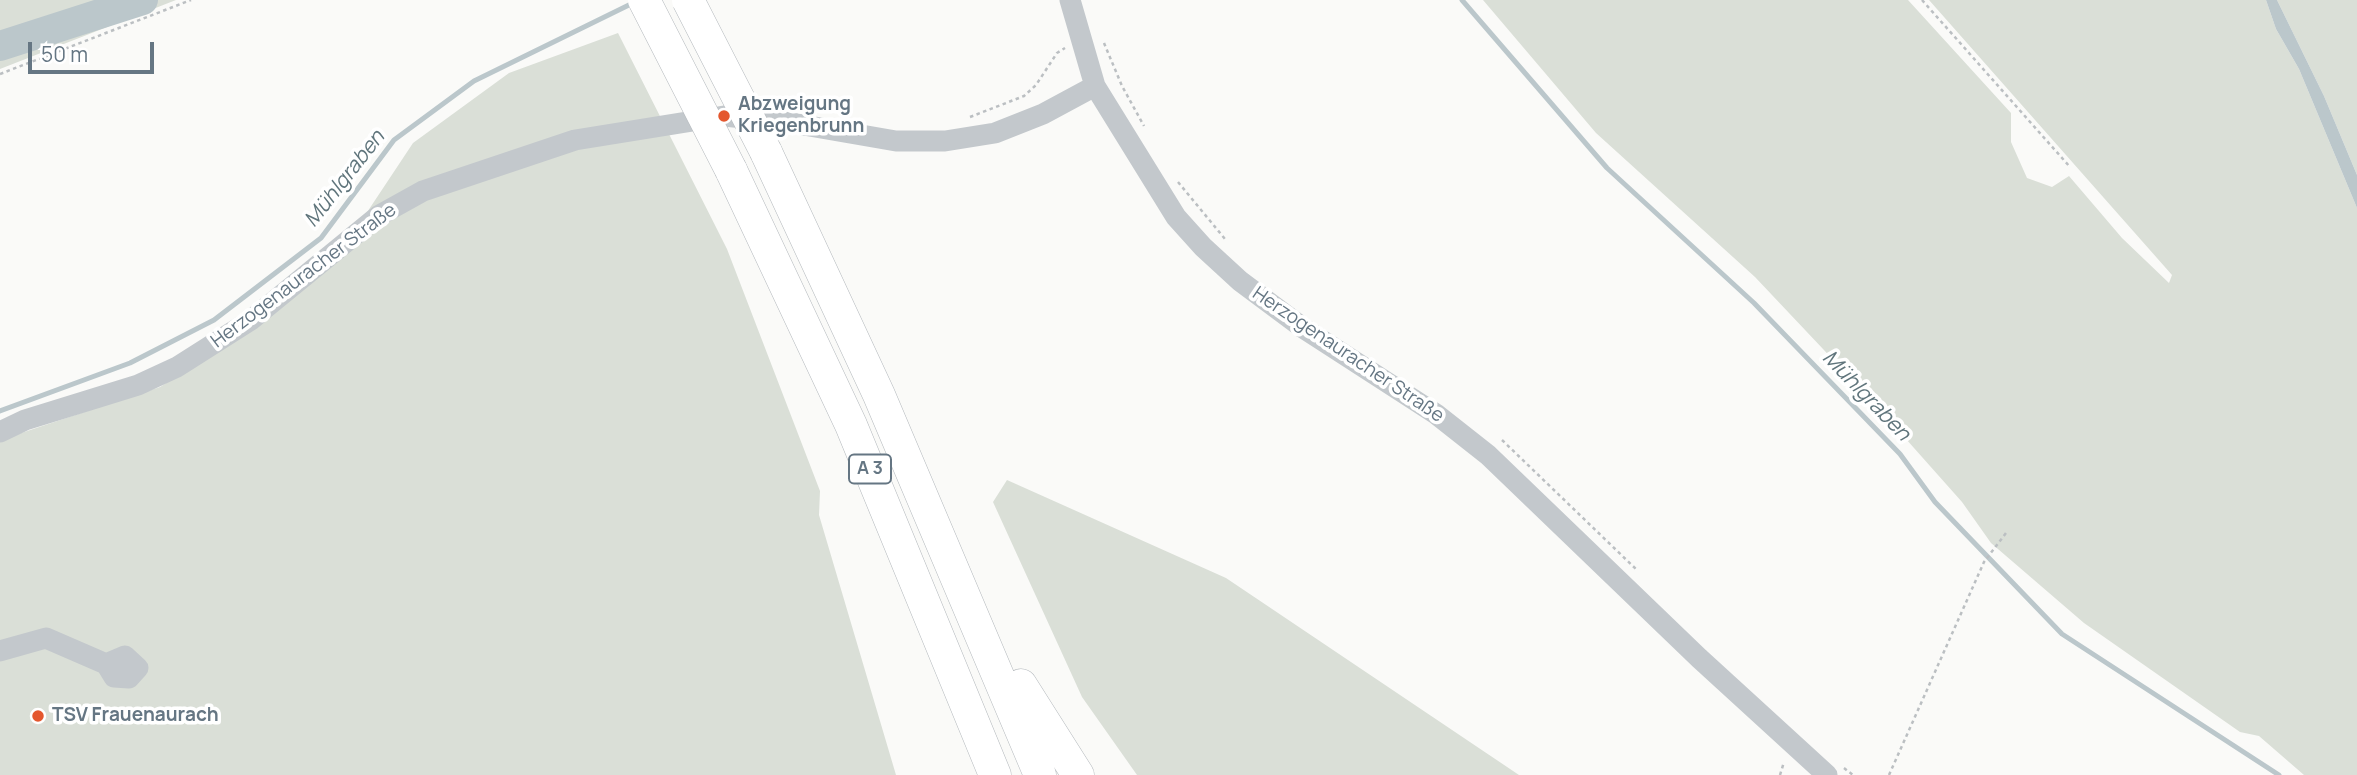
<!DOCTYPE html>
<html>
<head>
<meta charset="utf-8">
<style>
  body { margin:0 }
  #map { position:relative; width:2357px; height:775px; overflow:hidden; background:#fafaf8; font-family:Manrope,sans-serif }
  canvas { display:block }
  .scale { position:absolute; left:28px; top:42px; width:126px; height:32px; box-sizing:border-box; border:4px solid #657683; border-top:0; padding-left:9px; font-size:21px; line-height:24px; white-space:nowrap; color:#657683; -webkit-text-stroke:5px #fff; paint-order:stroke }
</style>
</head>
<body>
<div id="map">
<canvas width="2357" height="775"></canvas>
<div class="scale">50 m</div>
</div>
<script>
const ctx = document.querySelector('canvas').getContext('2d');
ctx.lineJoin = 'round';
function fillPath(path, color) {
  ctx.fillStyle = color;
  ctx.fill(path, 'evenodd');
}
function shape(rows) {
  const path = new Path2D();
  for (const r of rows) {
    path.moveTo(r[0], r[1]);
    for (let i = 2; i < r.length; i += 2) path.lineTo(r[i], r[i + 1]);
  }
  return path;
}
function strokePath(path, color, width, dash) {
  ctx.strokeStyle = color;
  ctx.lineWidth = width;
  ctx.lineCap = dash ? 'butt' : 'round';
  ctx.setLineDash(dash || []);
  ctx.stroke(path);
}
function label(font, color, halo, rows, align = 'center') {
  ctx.font = font + ' Manrope,sans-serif';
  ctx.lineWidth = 7;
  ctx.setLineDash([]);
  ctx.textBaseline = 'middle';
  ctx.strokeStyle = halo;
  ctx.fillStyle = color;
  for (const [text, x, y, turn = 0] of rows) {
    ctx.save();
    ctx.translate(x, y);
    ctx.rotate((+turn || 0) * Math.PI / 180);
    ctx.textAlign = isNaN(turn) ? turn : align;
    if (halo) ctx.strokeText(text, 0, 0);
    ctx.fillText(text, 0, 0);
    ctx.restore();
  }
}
const green = shape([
  [0,0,176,0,0,69],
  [1483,0,1908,0,2011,113,2011,142,2027,178,2052,187,2069,176,2122,238,2169,283,2172,275,1929,0,2266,0,2276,29,2299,69,2357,208,2357,775,2304,775,2259,736,2240,732,2084,623,1991,543,1962,502,1874,403,1755,277,1596,133],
  [2277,0,2357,0,2357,175,2324,96],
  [618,33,727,249,820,491,819,515,896,775,0,775,0,440,160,387,230,343,338,256,413,143,509,73],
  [1007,480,1226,578,1519,775,1137,775,1082,697,993,502]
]);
const water = shape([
  [2266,0,2277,0,2324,96,2357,175,2357,208,2299,69,2276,29]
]);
const stream = shape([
  [1462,0,1607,168,1754,303,1900,454,1935,502,2062,634,2279,775],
  [0,411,130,363,214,320,321,238,394,140,474,81,633,3]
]);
const river = shape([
  [0,46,143,0]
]);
const path = shape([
  [1922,0,2070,167],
  [1104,43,1122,86,1144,126],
  [0,74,191,0],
  [970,117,1024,96,1036,85,1057,53,1065,48],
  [1178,182,1225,239],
  [1502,440,1638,571],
  [1844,768,1853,775],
  [1780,775,1784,762],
  [1889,775,1984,562,2006,533]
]);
const minor = shape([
  [1070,0,1095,86,1176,217,1203,247,1240,281,1303,328,1436,414,1488,455,1699,658,1827,775],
  [0,432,25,420,138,385,177,367,251,320,378,216,423,191,575,140,724,116,792,123,896,141,945,141,995,133,1043,114,1095,86],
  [0,651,46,638,106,664],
  [125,656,138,668,129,678,114,677,106,664,125,656]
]);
const highway = shape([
  [766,152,879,395,1040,775],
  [731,170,851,425,995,775],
  [1021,685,1078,775]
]);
const highwayBridge = shape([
  [644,0,731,170],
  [688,0,766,152]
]);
const markers = [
  [724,116,7,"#e4572e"],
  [38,716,7,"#e4572e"]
];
const shields = [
  [870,469,42]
];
const shieldNames = [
  ["A 3",870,469]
];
const poiNames = [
  ["Abzweigung",738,105],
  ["Kriegenbrunn",738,127],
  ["TSV Frauenaurach",52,716]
];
const streetNames = [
  ["Herzogenauracher Straße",304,276,-37],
  ["Herzogenauracher Straße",1348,355,34]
];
const waterNames = [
  ["Mühlgraben",345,179,-52],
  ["Mühlgraben",1866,396,46]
];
fillPath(green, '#dadfd7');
fillPath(water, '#bbc7cb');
strokePath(stream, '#bbc7cb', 5);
strokePath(river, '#bbc7cb', 30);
strokePath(highway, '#b4b9bd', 33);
strokePath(path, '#bbbfc2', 2.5, [3.5, 3.5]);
strokePath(minor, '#c3c8cc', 21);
strokePath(highway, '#fff', 32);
strokePath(highwayBridge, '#b4b9bd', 33, []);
strokePath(highwayBridge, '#fff', 32);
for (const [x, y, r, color] of markers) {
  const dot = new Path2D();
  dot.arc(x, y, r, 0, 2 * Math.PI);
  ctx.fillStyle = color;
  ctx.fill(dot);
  strokePath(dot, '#fff', 2.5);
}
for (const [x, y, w] of shields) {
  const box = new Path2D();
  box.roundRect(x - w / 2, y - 14.5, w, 29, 5);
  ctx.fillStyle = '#fff';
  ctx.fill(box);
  strokePath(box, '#657683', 2);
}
label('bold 18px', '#657683', null, shieldNames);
label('bold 19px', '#657683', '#fff', poiNames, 'left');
label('19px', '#657683', '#fff', streetNames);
label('italic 21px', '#60757c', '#fff', waterNames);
</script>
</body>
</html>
